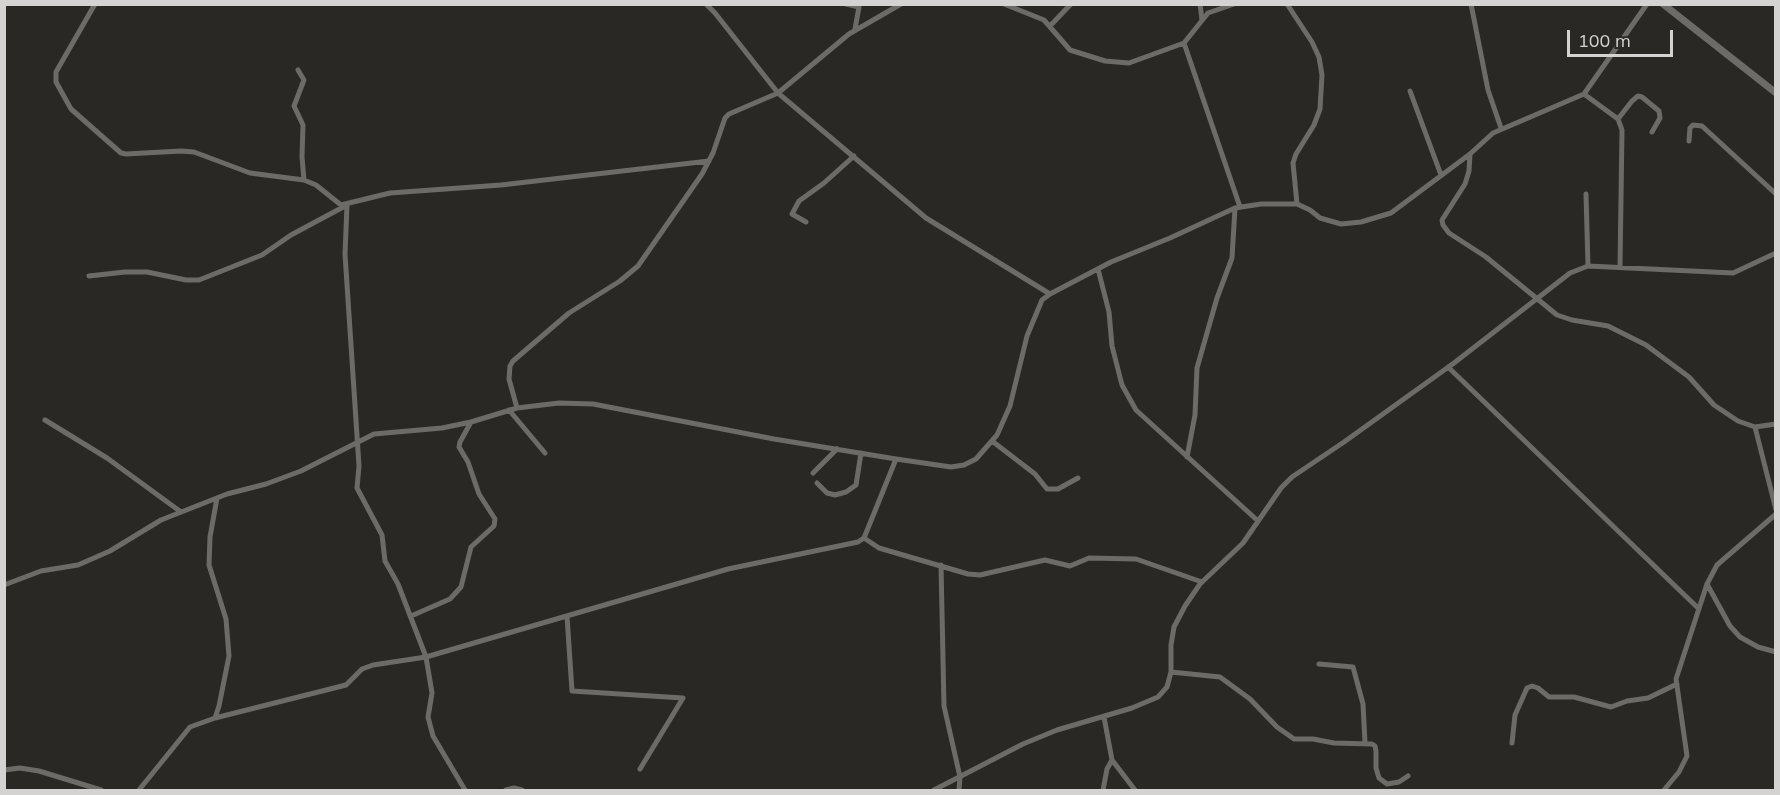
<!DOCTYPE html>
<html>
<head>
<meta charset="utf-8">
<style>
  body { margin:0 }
  #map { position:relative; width:1780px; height:795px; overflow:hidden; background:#2a2825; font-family:Mulish,sans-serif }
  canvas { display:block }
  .frame { position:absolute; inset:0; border:6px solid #d4d3d1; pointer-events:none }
  .scale { position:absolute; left:1567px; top:30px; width:106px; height:27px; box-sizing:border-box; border:3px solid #d4d3d1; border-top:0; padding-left:8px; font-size:18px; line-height:21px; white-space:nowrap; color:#d4d3d1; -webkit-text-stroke:4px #2a2825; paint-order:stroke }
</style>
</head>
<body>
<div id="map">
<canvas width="1780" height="795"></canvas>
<div class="frame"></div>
<div class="scale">100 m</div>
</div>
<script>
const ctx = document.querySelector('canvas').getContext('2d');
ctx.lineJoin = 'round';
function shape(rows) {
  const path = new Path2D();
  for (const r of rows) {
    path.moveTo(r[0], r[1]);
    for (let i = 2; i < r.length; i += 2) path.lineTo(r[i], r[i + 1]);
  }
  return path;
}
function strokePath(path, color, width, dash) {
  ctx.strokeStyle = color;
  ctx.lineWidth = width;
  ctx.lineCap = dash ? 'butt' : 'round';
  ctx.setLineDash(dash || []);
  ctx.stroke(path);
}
const minor = shape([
  [95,4,56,72,56,82,71,109,121,153,126,154,181,151,194,152,250,173,304,180,316,185,341,205,390,193,501,185,709,161],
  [706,4,715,13,778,93,926,218,1050,294],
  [846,4,859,7,855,29],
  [1004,4,1044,20,1070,50,1105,61,1129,63,1184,43,1208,13,1234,4],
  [1200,4,1202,20],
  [1287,4,1312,42,1319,57,1322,75,1320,109,1314,125,1296,154,1293,163,1297,204],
  [1471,4,1488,90,1501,128],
  [1050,26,1071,4],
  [1184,43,1240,207],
  [298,70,304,80,294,106,303,125,302,157,304,180],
  [1410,91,1441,175],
  [1584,94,1618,119,1622,130,1620,267],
  [1618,119,1632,101,1638,96,1642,97,1659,111,1660,118,1652,132],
  [1689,141,1690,128,1693,125,1702,126,1776,194],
  [1470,154,1469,171,1465,184,1442,220,1443,225,1449,233,1486,257,1557,315,1572,320,1608,326,1646,345,1689,377,1714,405,1738,421,1755,427,1776,424],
  [1586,194,1588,266],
  [806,222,792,214,799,201,824,183,854,156],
  [1098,269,1109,312,1112,346,1122,385,1136,410,1258,521],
  [89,276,125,272,147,272,186,280,199,280,262,255,291,235,347,205,345,254,359,466,357,488,382,535,385,561,398,584,426,657,432,693,428,717,433,736,465,790],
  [1448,367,1699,609],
  [517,408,509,379,510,366,513,361,569,313,620,281,638,266,702,174,713,153,725,118,729,114,778,93,849,34,901,4],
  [509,410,545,453],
  [45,420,107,458,181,512],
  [1755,427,1776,510],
  [992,441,1035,474,1047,489,1058,489,1078,478],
  [1187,457,1195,415,1197,368,1217,298,1232,258,1235,208],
  [813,473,837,449],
  [817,483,827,493,835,495,846,492,856,485,861,453],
  [864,538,879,548,968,574,980,575,1045,560,1070,566,1089,558,1136,559,1202,582],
  [941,565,944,706,960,777,959,790],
  [1707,584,1730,626,1740,637,1758,647,1776,652],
  [4,585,41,571,78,565,110,551,161,520,227,494,266,484,301,471,374,434,442,428,471,422,517,408,559,403,593,404,774,439,896,459,951,467,964,465,976,459,997,435,1010,406,1027,336,1042,300,1050,294,1111,262,1170,238,1235,208,1261,204,1297,204,1310,210,1320,218,1341,224,1361,222,1391,213,1470,154,1493,133,1584,94,1647,4],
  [411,616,450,599,461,587,471,547,494,526,495,519,479,494,468,462,459,447,460,442,471,422],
  [567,616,572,691,683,698,640,769],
  [1319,664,1353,667,1363,704,1365,743],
  [1171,672,1220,677,1250,699,1277,727,1294,739,1313,739,1334,743,1372,744,1375,746,1376,751,1376,768,1379,778,1387,784,1399,782,1408,776],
  [1104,717,1112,760,1135,790],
  [215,718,346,685,362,669,373,665,426,657,728,569,858,542,864,538,896,459],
  [1512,743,1515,715,1527,688,1532,686,1538,688,1549,697,1574,697,1611,707,1627,701,1648,698,1677,684],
  [4,770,20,768,39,771,101,790],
  [139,790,190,727,215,718,219,706,229,656,226,619,209,565,210,537,217,498],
  [506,790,514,788,522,790],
  [934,790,1023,744,1057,730,1132,708,1158,697,1167,687,1171,672,1171,645,1174,627,1185,606,1200,584,1243,543,1281,488,1292,477,1344,442,1454,363,1570,273,1588,266,1733,273,1776,253],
  [1103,790,1107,769,1112,760],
  [1664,790,1679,772,1687,756,1676,679,1707,584,1717,565,1776,514]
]);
const tertiary = shape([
  [1663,4,1776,93]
]);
strokePath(minor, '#6d6b67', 5);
strokePath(tertiary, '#6d6b67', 7);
</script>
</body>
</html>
